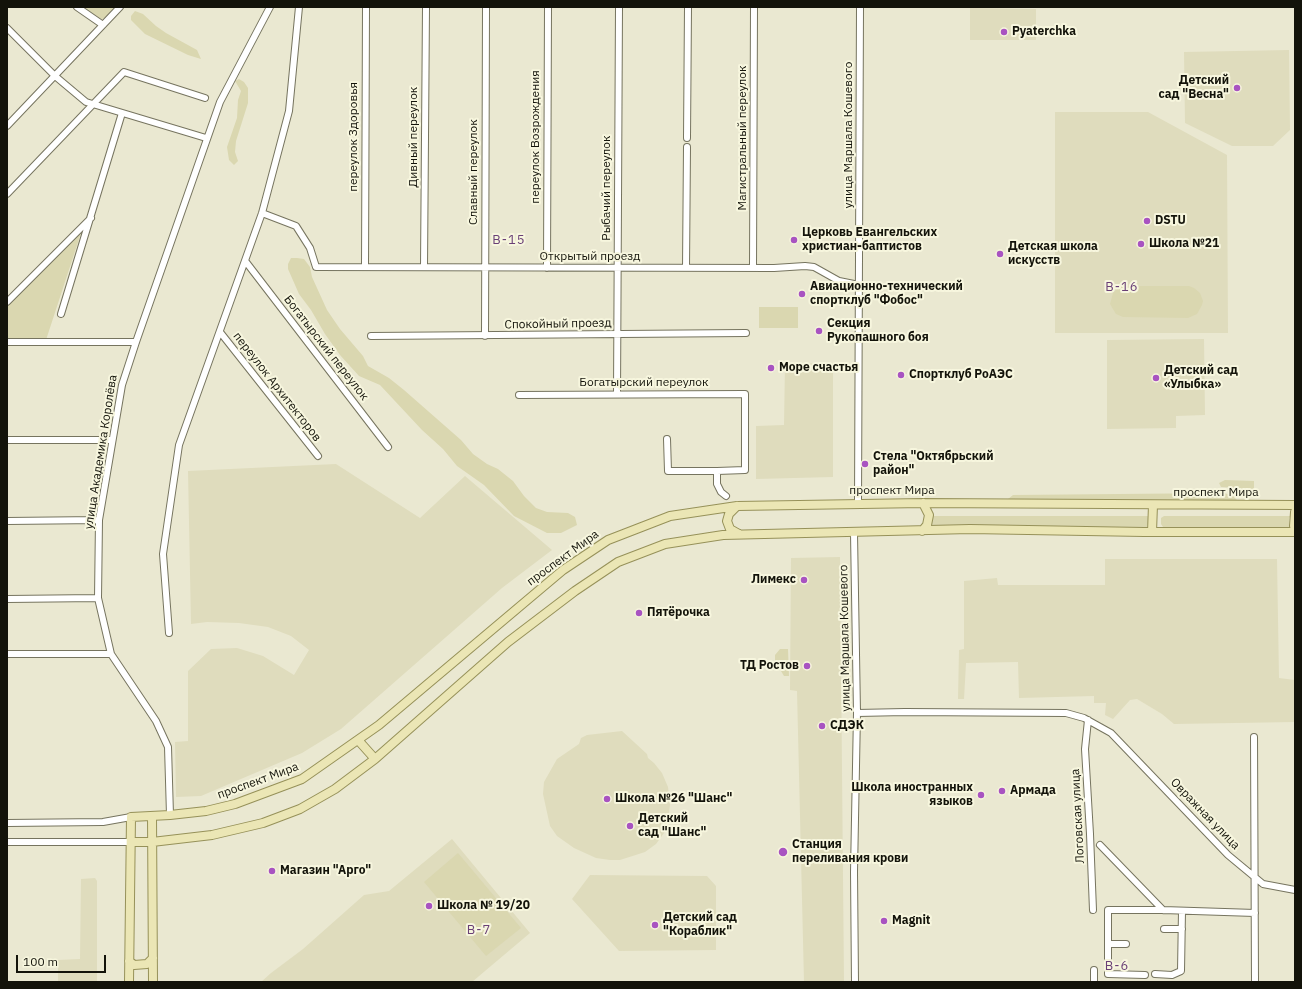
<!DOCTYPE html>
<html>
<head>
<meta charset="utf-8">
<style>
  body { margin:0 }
  #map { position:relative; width:1302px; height:989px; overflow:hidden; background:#eae8d1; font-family:"IBM Plex Sans",sans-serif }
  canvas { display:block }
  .frame { position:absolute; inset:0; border:8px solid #13130a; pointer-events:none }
  .scale { position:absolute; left:16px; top:955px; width:90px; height:18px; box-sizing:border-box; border:2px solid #13130a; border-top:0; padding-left:5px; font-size:12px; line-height:14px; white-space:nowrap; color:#13130a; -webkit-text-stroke:3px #f7f6de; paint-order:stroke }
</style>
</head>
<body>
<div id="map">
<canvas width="1302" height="989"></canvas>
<div class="frame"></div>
<div class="scale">100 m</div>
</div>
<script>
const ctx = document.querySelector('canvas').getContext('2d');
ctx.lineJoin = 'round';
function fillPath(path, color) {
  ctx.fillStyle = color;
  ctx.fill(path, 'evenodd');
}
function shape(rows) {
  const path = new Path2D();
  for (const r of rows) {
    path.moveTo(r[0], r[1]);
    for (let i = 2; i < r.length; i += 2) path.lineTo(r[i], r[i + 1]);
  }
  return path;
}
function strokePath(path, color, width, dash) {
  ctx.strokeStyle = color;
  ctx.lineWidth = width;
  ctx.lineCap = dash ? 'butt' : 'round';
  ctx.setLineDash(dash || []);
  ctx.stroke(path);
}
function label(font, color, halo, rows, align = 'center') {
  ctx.font = font + ' "IBM Plex Sans",sans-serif';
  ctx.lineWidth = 4;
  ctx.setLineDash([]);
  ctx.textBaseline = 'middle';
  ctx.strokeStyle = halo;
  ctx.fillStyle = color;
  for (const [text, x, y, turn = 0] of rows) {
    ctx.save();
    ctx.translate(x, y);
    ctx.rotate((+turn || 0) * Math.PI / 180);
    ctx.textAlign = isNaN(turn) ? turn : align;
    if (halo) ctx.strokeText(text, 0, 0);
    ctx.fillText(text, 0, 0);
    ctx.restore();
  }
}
const built = shape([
  [970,8,1036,9,1036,40,970,40],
  [1289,50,1290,130,1273,146,1232,146,1185,123,1184,52],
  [1055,112,1148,112,1227,155,1228,333,1055,333],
  [1204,339,1205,415,1176,416,1176,428,1107,429,1107,340],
  [833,363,833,477,756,479,756,426,784,425,785,364],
  [336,464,420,518,465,476,552,550,502,588,341,729,302,753,201,796,176,797,175,742,188,741,188,671,211,649,237,648,263,656,294,675,309,650,291,636,268,627,239,623,207,622,191,624,188,471],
  [840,557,844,982,804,982,797,691,790,690,791,558],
  [1105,559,1277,559,1279,678,1295,680,1295,722,1174,724,1162,714,1137,699,1130,700,1113,719,1105,715,1106,703,1094,703,1094,696,1019,698,1018,662,966,663,964,699,958,699,959,650,964,649,964,581,997,578,998,585,1105,585],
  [622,731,647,754,648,758,654,763,662,773,668,787,670,805,667,829,656,844,645,852,620,860,610,860,596,858,574,848,557,836,550,826,543,794,544,782,557,759,579,744,581,738,587,735],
  [452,839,530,933,472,982,261,982,271,973,303,949,364,895,389,891],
  [590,875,707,876,716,886,716,950,619,951,572,899],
  [95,878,97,881,97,982,58,982,58,960,80,959,81,879]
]);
const green = shape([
  [83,7,115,7,106,18,101,19],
  [135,11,143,14,156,26,166,33,197,50,201,59,188,55,145,34,131,20,131,16],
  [239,79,244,82,248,88,248,103,236,141,235,152,238,161,234,165,229,160,227,147,237,118,238,100,241,91,235,81],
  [80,230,81,233,46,340,7,340,7,305],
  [291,258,297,258,304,259,310,267,312,277,327,310,340,329,363,356,368,366,389,378,404,390,461,440,473,454,487,464,498,469,513,481,524,496,536,508,547,512,568,513,575,517,577,525,561,533,547,533,514,516,484,485,457,466,443,449,422,430,380,385,359,376,340,355,325,334,311,310,299,294,288,269,288,264],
  [1120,286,1189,286,1194,288,1200,293,1203,301,1202,305,1197,314,1188,318,1123,317,1116,314,1110,304,1113,293],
  [759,307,798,307,798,328,759,328],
  [1225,480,1254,481,1254,488,1249,497,1236,488,1221,487,1219,483],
  [1224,493,1233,496,1238,501,1003,503,1013,495],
  [930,516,1148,516,1149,519,1147,527,929,528,932,521],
  [1164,516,1291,516,1289,518,1289,524,1291,527,1163,527,1161,524,1161,518],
  [780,649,788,649,789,676,784,676,775,661,775,655],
  [458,853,521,928,486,956,424,882]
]);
const minor = shape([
  [77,7,103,25],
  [7,28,55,76,86,102,206,138],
  [7,126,120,7],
  [687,138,688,7],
  [7,194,124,72,205,98],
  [262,213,296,226,310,248,316,267,774,268,805,266,814,267,839,281,859,285],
  [246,262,388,447],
  [365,267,366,7],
  [424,267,426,7],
  [547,268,548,7],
  [686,268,687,147],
  [753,268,754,7],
  [7,302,91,218],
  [61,314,122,113],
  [220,332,318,456],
  [371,336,746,333],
  [485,336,486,7],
  [7,342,136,342],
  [617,394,619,7],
  [519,395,745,394,745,470,717,471],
  [667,439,668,471,717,471,717,484,721,492,726,496],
  [7,440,112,440],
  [858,503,860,7],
  [7,521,99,520],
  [854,533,857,713,854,872,855,982],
  [7,599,98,598],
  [169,633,163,554,179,445,262,213,289,111,299,7],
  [7,654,111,654],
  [857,713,905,712,1066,713,1084,718,1111,733,1228,855,1263,884,1295,890],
  [1088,720,1085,749,1090,834,1093,910],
  [1254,737,1255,982],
  [170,815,168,747,156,721,111,654,98,598,99,520,122,385,136,342,220,102,270,7],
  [7,823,103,822,131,817],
  [7,842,131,842],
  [1100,845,1163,910],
  [1164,929,1182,929],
  [1108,944,1108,974,1145,975],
  [1126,944,1108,944,1108,910,1163,910,1255,913],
  [1094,970,1094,982],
  [1155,974,1172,975,1181,971,1182,911]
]);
const major = shape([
  [737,506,729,514,727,521,730,529,739,534],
  [1295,512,1294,526,1295,527],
  [922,531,927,525,929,515,923,503],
  [1152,532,1153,505],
  [358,740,375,759],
  [152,816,153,982],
  [131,842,152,842,212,835,263,823,300,809,335,789,375,759,508,642,575,591,618,562,665,544,723,535,970,529,1144,532,1295,532],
  [129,961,134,965,147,964,153,958],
  [129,982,131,817,170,815,206,811,235,804,302,779,379,725,563,570,608,540,670,516,737,506,923,503,1295,505]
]);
const markers = [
  [1004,32,4,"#a853c1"],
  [1237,88,4,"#a853c1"],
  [1147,221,4,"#a853c1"],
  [794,240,4,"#a853c1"],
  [1141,244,4,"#a853c1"],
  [1000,254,4,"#a853c1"],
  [802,294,4,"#a853c1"],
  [819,331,4,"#a853c1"],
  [771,368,4,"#a853c1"],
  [901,375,4,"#a853c1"],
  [1156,378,4,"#a853c1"],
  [865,464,4,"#a853c1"],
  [804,580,4,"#a853c1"],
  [639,613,4,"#a853c1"],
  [807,666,4,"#a853c1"],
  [822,726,4,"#a853c1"],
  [1002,791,4,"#a853c1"],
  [981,795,4,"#a853c1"],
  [607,799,4,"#a853c1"],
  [630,826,4,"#a853c1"],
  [783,852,5,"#a853c1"],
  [272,871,4,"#a853c1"],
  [429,906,4,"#a853c1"],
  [884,921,4,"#a853c1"],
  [655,925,4,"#a853c1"]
];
const poiNames = [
  ["Pyaterchka",1012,32],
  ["Детский",1229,81,"right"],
  ["сад \"Весна\"",1229,95,"right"],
  ["DSTU",1155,221],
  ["Церковь Евангельских",802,233],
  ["христиан-баптистов",802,247],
  ["Школа №21",1149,244],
  ["Детская школа",1008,247],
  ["искусств",1008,261],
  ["Авиационно-технический",810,287],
  ["спортклуб \"Фобос\"",810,301],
  ["Секция",827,324],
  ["Рукопашного боя",827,338],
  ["Море счастья",779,368],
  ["Детский сад",1164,371],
  ["«Улыбка»",1164,385],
  ["Спортклуб РоАЭС",909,375],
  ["Стела \"Октябрьский",873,457],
  ["район\"",873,471],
  ["Лимекс",796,580,"right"],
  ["Пятёрочка",647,613],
  ["ТД Ростов",799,666,"right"],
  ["СДЭК",830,726],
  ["Школа иностранных",973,788,"right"],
  ["языков",973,802,"right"],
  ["Армада",1010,791],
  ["Школа №26 \"Шанс\"",615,799],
  ["Детский",638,819],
  ["сад \"Шанс\"",638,833],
  ["Станция",792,845],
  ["переливания крови",792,859],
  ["Магазин \"Арго\"",280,871],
  ["Школа № 19/20",437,906],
  ["Детский сад",663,918],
  ["\"Кораблик\"",663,932],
  ["Magnit",892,921]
];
const streetNames = [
  ["улица Маршала Кошевого",849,135,-90],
  ["переулок Здоровья",354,137,-90],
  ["Дивный переулок",414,137,-90],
  ["переулок Возрождения",536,137,-90],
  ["Магистральный переулок",743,138,-90],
  ["Славный переулок",474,172,-90],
  ["Рыбачий переулок",607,188,-90],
  ["Открытый проезд",590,257],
  ["Спокойный проезд",558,324,-1],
  ["Богатырский переулок",326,348,52],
  ["Богатырский переулок",644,383],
  ["переулок Архитекторов",277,387,52],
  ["улица Академика Королёва",101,452,-81],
  ["проспект Мира",892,491],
  ["проспект Мира",1216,493],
  ["проспект Мира",563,558,-36],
  ["улица Маршала Кошевого",845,638,-91],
  ["проспект Мира",258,781,-20],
  ["Овражная улица",1205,814,46],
  ["Логовская улица",1078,816,-93]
];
const neighbourhoodNames = [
  ["В-15",509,240],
  ["В-16",1122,287],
  ["В-7",479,930],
  ["В-6",1117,966]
];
fillPath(built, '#dfdcbd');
fillPath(green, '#dad7b0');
strokePath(minor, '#76745f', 8);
strokePath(major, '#969159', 10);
strokePath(minor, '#fff', 6);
strokePath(major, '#ebe6b5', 8);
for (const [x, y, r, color] of markers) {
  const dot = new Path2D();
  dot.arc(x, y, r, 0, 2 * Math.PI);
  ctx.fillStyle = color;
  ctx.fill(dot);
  strokePath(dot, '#f7f6de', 1.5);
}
label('bold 12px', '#13130a', '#f7f6de', poiNames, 'left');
label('12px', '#13130a', '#f7f6de', streetNames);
ctx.letterSpacing = '1px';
label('13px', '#693f76', '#f7f6de', neighbourhoodNames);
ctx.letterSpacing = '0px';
</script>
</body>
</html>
